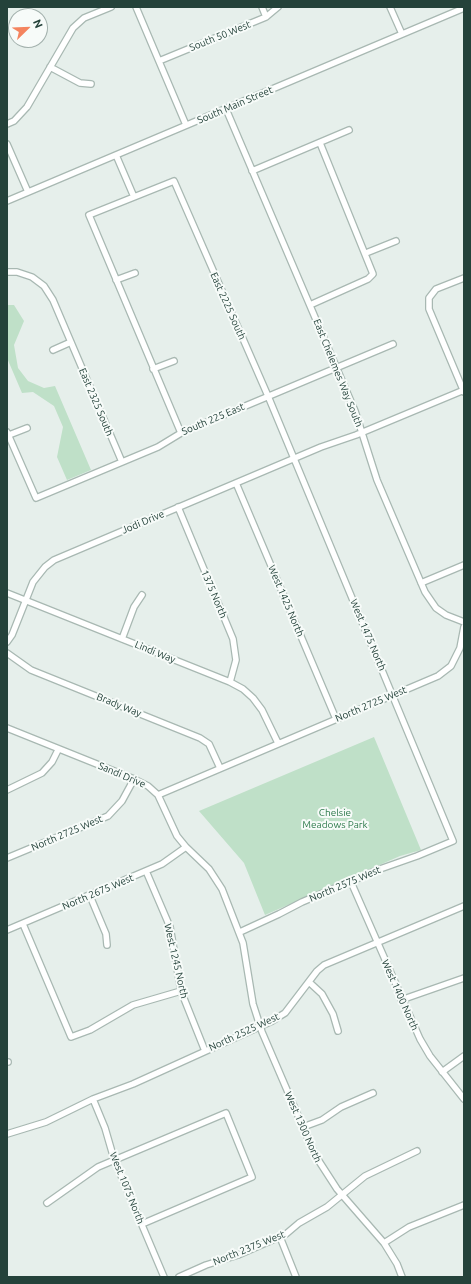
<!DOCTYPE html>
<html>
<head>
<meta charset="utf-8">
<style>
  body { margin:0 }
  #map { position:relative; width:471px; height:1284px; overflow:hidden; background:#e6efeb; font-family:Ubuntu,sans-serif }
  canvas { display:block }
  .frame { position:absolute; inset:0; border:8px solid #24423a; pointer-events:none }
  .north { position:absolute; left:8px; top:8px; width:40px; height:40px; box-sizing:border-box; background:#f7fbf9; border:1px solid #a3b1ad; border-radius:50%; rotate:67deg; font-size:11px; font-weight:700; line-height:16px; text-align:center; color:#24423a }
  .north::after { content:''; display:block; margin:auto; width:14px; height:18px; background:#f4845f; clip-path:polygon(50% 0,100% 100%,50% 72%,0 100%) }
</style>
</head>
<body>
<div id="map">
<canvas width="471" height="1284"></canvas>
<div class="frame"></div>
<div class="north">N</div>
</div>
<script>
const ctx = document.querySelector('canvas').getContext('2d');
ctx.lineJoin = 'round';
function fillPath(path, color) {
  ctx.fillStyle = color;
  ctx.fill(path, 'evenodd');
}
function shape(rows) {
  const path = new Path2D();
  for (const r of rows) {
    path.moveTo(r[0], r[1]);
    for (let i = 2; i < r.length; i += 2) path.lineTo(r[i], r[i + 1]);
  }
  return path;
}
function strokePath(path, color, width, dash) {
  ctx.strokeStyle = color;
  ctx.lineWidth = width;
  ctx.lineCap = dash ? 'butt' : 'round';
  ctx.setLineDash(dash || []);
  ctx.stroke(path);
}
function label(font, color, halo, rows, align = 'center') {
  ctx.font = font + ' Ubuntu,sans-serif';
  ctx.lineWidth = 4;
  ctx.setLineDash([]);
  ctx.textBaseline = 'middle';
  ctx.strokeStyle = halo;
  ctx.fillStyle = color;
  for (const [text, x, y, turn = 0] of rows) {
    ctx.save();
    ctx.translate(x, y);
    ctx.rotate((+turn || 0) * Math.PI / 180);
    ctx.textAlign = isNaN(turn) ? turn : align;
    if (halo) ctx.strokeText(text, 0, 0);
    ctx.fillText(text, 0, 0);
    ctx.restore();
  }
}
const green = shape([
  [7,305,14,305,24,321,14,345,18,368,28,381,44,388,55,386,91,470,67,480,57,457,63,427,54,406,33,392,22,393,7,358],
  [374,737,421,850,400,856,265,915,244,863,199,811]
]);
const minor = shape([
  [136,7,186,125],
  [262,7,266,17],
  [390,7,402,34],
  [159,61,266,17,278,7],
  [50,67,80,83,91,84],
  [226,109,355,411,377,480,425,592,436,608,446,615,464,622],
  [7,124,14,121,27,107,73,28,84,18,111,7],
  [7,144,28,192],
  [116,155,134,197],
  [252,171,349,130],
  [7,201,464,8],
  [366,253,396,241],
  [7,272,17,272,32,277,44,286,53,300,122,462],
  [116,280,135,273],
  [310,305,368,279,373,274,320,143],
  [53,350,71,342],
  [153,369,174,361],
  [464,392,429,309,429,298,436,289,464,278],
  [7,432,36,498,158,447,181,433,393,344],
  [181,433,89,215,174,181,268,396,453,841,417,856,380,869,302,902,279,914,240,932],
  [9,435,27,428],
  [236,483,336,719],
  [178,507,233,639,236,660,230,682],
  [421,583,464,565],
  [7,593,230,682,243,689,253,698,262,710,278,743],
  [122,639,134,607,142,595],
  [7,642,12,635,33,582,45,567,54,560,321,447,356,435,464,390],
  [7,653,31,670,200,738,209,744,220,768],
  [7,728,134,779,148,786,158,795,177,836,186,847,209,869,222,889,243,943,253,1004,262,1032,315,1155,337,1189,384,1243,397,1264,402,1277],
  [7,790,42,773,52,762,58,750],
  [158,795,438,676,451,666,460,648,464,627],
  [7,858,108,816,122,801,134,779],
  [146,871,170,927,181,991,205,1051],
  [351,882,420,1039,430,1056,464,1099],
  [90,896,106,934,107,945],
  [23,924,71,1037,90,1030,133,1005,181,991],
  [7,930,162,864,186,847],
  [309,982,322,994,333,1014,338,1031],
  [401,1000,464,978],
  [7,1062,8,1062],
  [442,1072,464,1056],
  [93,1099,105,1128,114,1159,164,1277],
  [303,1127,322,1120,341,1107,373,1093],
  [7,1134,46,1122,93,1099,133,1084,272,1021,285,1013,317,971,324,965,464,906],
  [47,1203,98,1167,226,1113,252,1177,142,1224],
  [280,1237,296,1277],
  [384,1243,409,1227,464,1205],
  [179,1277,206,1265,238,1255,286,1234,299,1223,327,1207,365,1176,417,1151]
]);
const streetNames = [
  ["South 50 West",220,36,-22],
  ["South Main Street",235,105,-23],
  ["East 2225 South",228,306,66],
  ["East Chelemes Way South",338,373,68],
  ["East 2325 South",96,402,67],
  ["South 225 East",213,419,-23],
  ["Jodi Drive",143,522,-23],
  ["1375 North",214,594,67],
  ["West 1425 North",286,601,67],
  ["West 1475 North",368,635,67],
  ["Lindi Way",155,652,22],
  ["North 2725 West",371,704,-23],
  ["Brady Way",119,705,22],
  ["Sandi Drive",122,775,23],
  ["North 2725 West",67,833,-23],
  ["North 2575 West",345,884,-23],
  ["North 2675 West",98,892,-23],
  ["West 1245 North",176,961,77],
  ["West 1400 North",400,995,66],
  ["North 2525 West",244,1032,-25],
  ["West 1300 North",303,1127,66],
  ["West 1075 North",127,1188,68],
  ["North 2375 West",249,1248,-22]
];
const parkNames = [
  ["Chelsie",335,813],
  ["Meadows Park",335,825]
];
fillPath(green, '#bfe0c8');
strokePath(minor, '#a8b8b2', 8);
strokePath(minor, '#fff', 5.5);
label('10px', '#24423a', '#f7fbf9', streetNames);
label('10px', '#2d7a4b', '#f7fbf9', parkNames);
</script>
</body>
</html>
